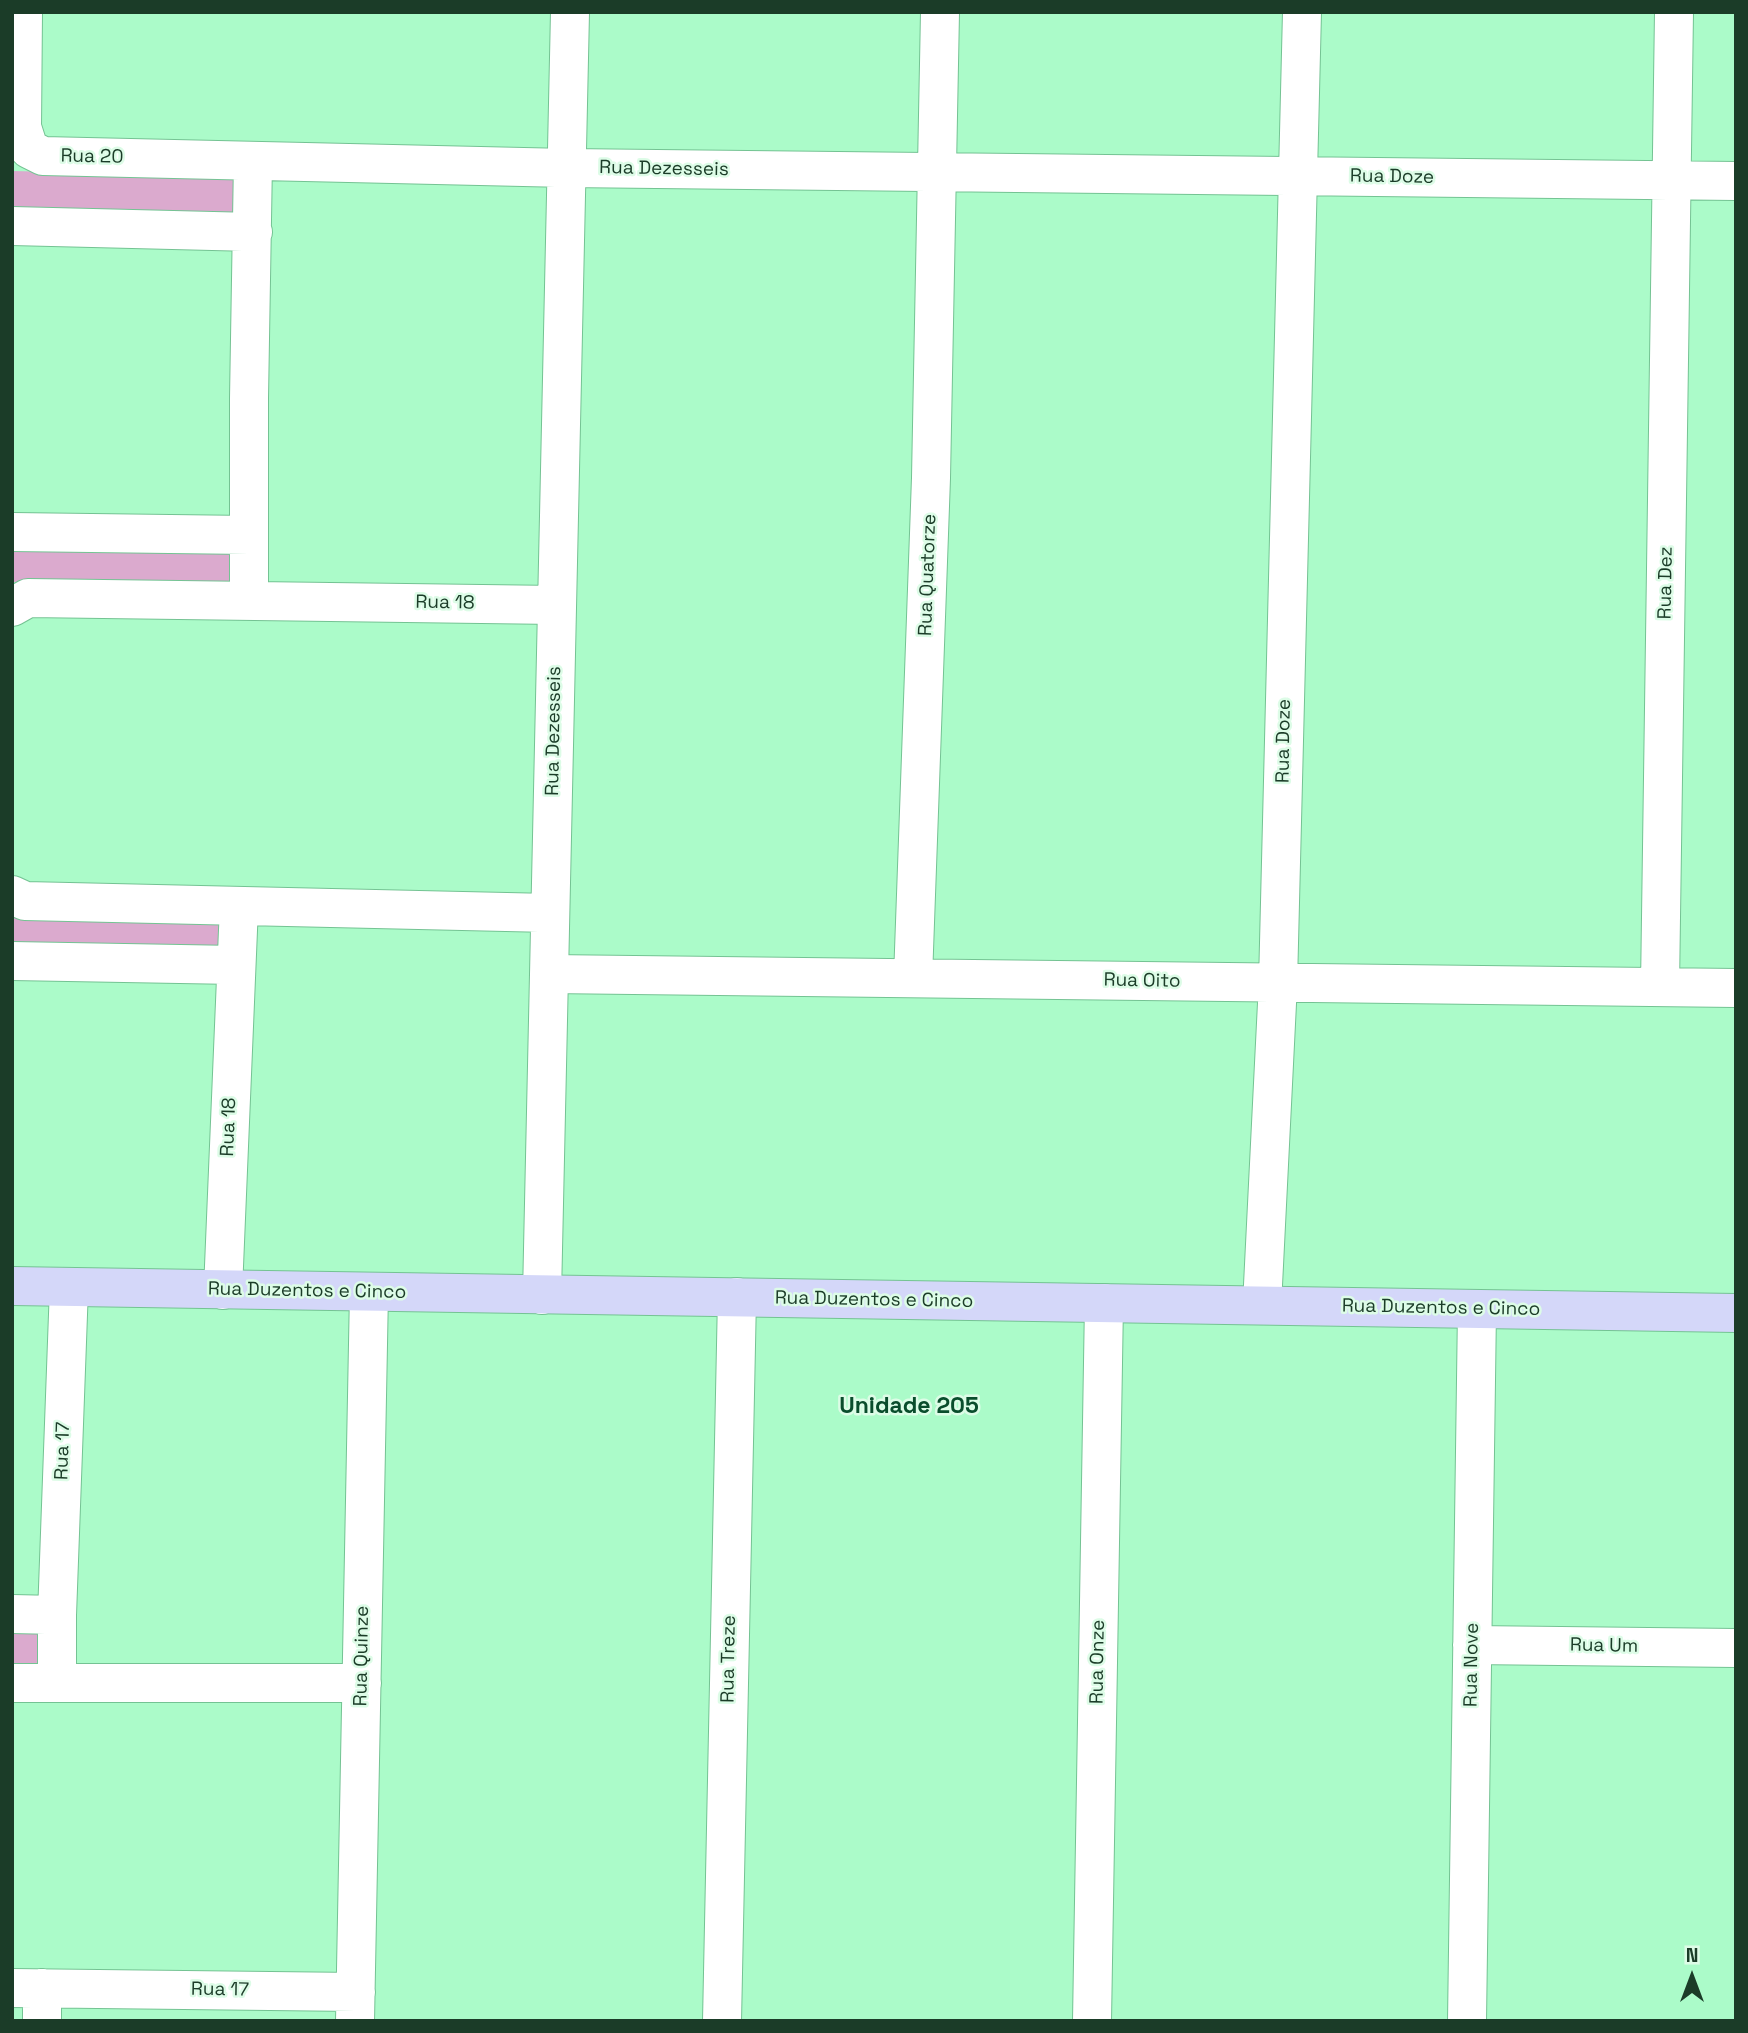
<!DOCTYPE html>
<html>
<head>
<meta charset="utf-8">
<style>
  body { margin:0 }
  #map { position:relative; width:1748px; height:2033px; overflow:hidden; background:#abfbc9; font-family:"Space Grotesk",sans-serif }
  canvas { display:block }
  .frame { position:absolute; inset:0; border:14px solid #1b3c28; pointer-events:none }
  .north { position:absolute; left:1657px; top:1942px; width:70px; height:70px; -webkit-text-stroke:5px #ddfce7; paint-order:stroke; rotate:0deg; font-size:19px; font-weight:700; line-height:28px; text-align:center; color:#1b3c28 }
  .north::after { content:''; display:block; margin:auto; width:24px; height:32px; background:#1b3c28; clip-path:polygon(50% 0,100% 100%,50% 72%,0 100%) }
</style>
</head>
<body>
<div id="map">
<canvas width="1748" height="2033"></canvas>
<div class="frame"></div>
<div class="north">N</div>
</div>
<script>
const ctx = document.querySelector('canvas').getContext('2d');
ctx.lineJoin = 'round';
function fillPath(path, color) {
  ctx.fillStyle = color;
  ctx.fill(path, 'evenodd');
}
function shape(rows) {
  const path = new Path2D();
  for (const r of rows) {
    path.moveTo(r[0], r[1]);
    for (let i = 2; i < r.length; i += 2) path.lineTo(r[i], r[i + 1]);
  }
  return path;
}
function strokePath(path, color, width, dash) {
  ctx.strokeStyle = color;
  ctx.lineWidth = width;
  ctx.lineCap = dash ? 'butt' : 'round';
  ctx.setLineDash(dash || []);
  ctx.stroke(path);
}
function label(font, color, halo, rows, align = 'center') {
  ctx.font = font + ' "Space Grotesk",sans-serif';
  ctx.lineWidth = 5;
  ctx.setLineDash([]);
  ctx.textBaseline = 'middle';
  ctx.strokeStyle = halo;
  ctx.fillStyle = color;
  for (const [text, x, y, turn = 0] of rows) {
    ctx.save();
    ctx.translate(x, y);
    ctx.rotate((+turn || 0) * Math.PI / 180);
    ctx.textAlign = isNaN(turn) ? turn : align;
    if (halo) ctx.strokeText(text, 0, 0);
    ctx.fillText(text, 0, 0);
    ctx.restore();
  }
}
const green = shape([
  [12,171,243,176,244,221,12,216],
  [12,544,234,549,236,587,12,582],
  [12,918,220,921,221,953,12,947],
  [12,1629,47,1630,47,1673,12,1672]
]);
const street = shape([
  [23,12,22,127,29,149,43,156,567,168,1736,181],
  [12,226,253,232],
  [12,532,249,535],
  [249,600,249,398,253,161],
  [12,607,28,598,557,605],
  [12,895,25,901,550,913],
  [12,961,236,965],
  [549,974,1736,988],
  [913,978,931,478,940,12],
  [1660,987,1674,12],
  [223,1290,239,906],
  [542,1295,570,12],
  [1262,1305,1278,983,1302,12],
  [12,1614,57,1615],
  [1472,1645,1736,1648],
  [57,1682,57,1615,69,1287],
  [12,1683,362,1683],
  [12,1988,356,1992],
  [42,2021,42,1988],
  [355,2021,369,1292],
  [722,2021,737,1297],
  [1092,2021,1104,1303],
  [1467,2021,1477,1309]
]);
const secondary = shape([
  [12,1286,1736,1313]
]);
const streetNames = [
  ["Rua 20",92,157,1],
  ["Rua Dezesseis",664,169,1],
  ["Rua Doze",1392,177,1],
  ["Rua Quatorze",928,575,-88],
  ["Rua Dez",1666,583,-89],
  ["Rua 18",445,603,1],
  ["Rua Dezesseis",554,731,-89],
  ["Rua Doze",1284,741,-89],
  ["Rua Oito",1142,981,1],
  ["Rua 18",229,1127,-88],
  ["Rua Duzentos e Cinco",307,1291,1],
  ["Rua Duzentos e Cinco",874,1300,1],
  ["Rua Duzentos e Cinco",1441,1308,1],
  ["Rua 17",63,1451,-88],
  ["Rua Um",1604,1646,1],
  ["Rua Quinze",362,1656,-89],
  ["Rua Treze",729,1659,-89],
  ["Rua Onze",1098,1662,-89],
  ["Rua Nove",1472,1665,-89],
  ["Rua 17",220,1990,1]
];
const quarterNames = [
  ["Unidade 205",909,1407]
];
fillPath(green, '#dbaace');
strokePath(street, '#74c393', 40);
strokePath(secondary, '#74c393', 40);
strokePath(street, '#fff', 38);
strokePath(secondary, '#d4d7f9', 38);
label('19px', '#1b3c28', '#ddfce7', streetNames);
label('bold 23px', '#094d2c', '#ddfce7', quarterNames);
</script>
</body>
</html>
